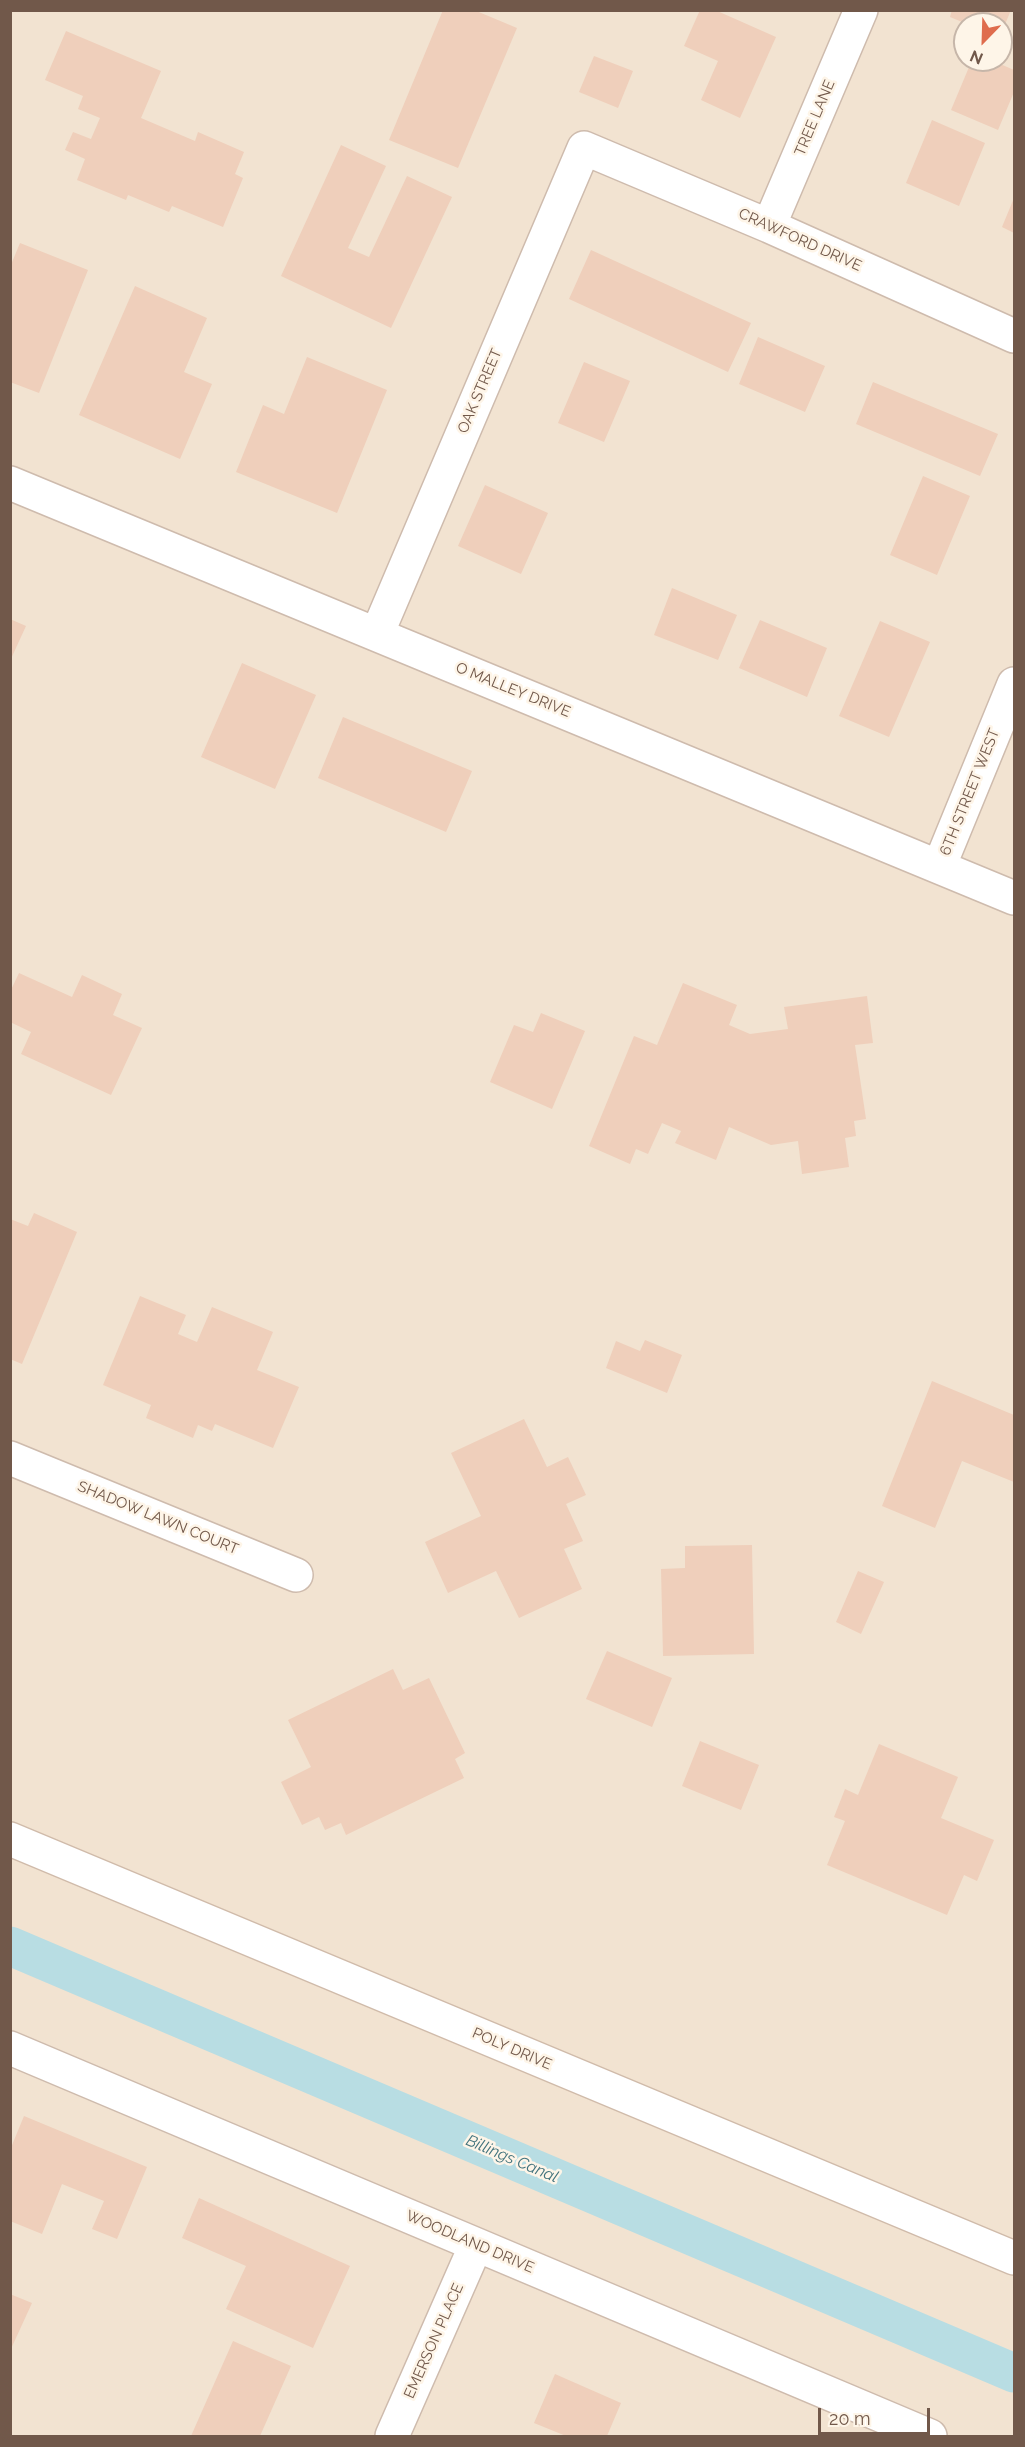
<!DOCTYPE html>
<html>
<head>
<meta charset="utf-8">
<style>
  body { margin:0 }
  #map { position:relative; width:1025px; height:2447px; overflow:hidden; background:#fbf1e2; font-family:Raleway,sans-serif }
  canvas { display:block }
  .frame { position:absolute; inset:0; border:12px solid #71584a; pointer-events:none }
  .north { position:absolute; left:953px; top:12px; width:60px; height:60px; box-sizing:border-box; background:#fef5e8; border:2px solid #c6b6a9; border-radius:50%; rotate:203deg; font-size:16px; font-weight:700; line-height:24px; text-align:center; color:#71584a }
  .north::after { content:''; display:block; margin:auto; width:21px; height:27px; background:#df6c4d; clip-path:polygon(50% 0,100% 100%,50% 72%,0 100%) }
  .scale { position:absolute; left:818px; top:2408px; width:112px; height:27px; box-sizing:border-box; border:3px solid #71584a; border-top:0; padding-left:8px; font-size:18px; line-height:21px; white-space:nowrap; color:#71584a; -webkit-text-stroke:4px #fef5e8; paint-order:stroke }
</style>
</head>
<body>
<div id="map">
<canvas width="1025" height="2447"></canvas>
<div class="frame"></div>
<div class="north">N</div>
<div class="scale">20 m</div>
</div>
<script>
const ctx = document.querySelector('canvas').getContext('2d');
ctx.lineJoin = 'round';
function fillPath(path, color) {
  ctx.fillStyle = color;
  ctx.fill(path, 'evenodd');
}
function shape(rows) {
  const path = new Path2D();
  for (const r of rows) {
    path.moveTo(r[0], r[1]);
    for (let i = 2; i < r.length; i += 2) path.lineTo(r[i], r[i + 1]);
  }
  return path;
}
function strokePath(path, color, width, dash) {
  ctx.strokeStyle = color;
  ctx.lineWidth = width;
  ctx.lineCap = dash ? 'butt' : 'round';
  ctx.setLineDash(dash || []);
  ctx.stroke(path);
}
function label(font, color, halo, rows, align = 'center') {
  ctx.font = font + ' Raleway,sans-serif';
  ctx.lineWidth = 5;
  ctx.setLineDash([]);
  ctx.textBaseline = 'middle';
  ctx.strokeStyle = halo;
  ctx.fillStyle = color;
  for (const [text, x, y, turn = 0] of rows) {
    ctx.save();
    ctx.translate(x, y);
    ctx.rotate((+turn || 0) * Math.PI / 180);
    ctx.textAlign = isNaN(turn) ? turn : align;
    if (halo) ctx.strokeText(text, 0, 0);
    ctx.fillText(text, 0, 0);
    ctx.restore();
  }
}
const residential = shape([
  [11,11,1014,11,1014,2436,11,2436],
  [965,24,1001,24,1001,60,965,60]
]);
const canal = shape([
  [10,1946,1014,2373]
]);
const building = shape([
  [443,10,474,10,517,28,458,168,389,140],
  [700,10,715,10,776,37,740,118,701,100,718,61,684,46],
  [952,10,1011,10,1001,34,1001,24,967,24,950,17],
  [66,31,161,71,141,118,195,141,198,132,244,152,235,174,243,178,223,227,172,206,169,212,128,195,126,200,77,180,85,159,65,150,73,132,91,139,100,118,78,109,83,96,45,80],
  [594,56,633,71,618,108,579,92],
  [972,60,991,60,1014,70,1014,92,998,130,951,110],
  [932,120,985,143,959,206,906,183],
  [341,145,386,166,348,248,369,257,407,176,452,197,391,328,281,276],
  [1014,198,1014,233,1002,227],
  [20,243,88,270,39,393,10,382,10,267],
  [591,250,751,323,728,372,569,299],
  [135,286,207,318,184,372,212,384,180,459,79,415],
  [758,337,825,366,805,412,739,384],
  [307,357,387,390,337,513,236,472,263,405,284,414],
  [584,362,630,381,604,442,558,423],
  [873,382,998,434,980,476,856,424],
  [923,476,970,496,937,575,890,555],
  [485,485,548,513,521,574,458,546],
  [672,588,737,615,718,660,654,635],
  [10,619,26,626,10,661],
  [760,620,827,648,807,697,739,668],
  [880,621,930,642,889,737,839,716],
  [242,663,316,695,275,789,201,757],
  [343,717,472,771,446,832,318,778],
  [19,973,72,997,82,975,122,994,113,1015,142,1028,111,1095,21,1054,31,1032,10,1022,10,992],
  [683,983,737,1005,729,1025,750,1034,788,1029,784,1007,867,996,873,1043,855,1045,866,1119,854,1121,856,1136,845,1138,849,1167,802,1174,798,1141,771,1145,729,1127,716,1160,675,1143,681,1131,662,1123,648,1154,636,1149,630,1164,589,1146,634,1036,657,1045],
  [541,1013,585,1031,552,1109,490,1082,514,1025,533,1032],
  [34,1213,77,1232,22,1364,10,1359,10,1219,28,1226],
  [140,1296,186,1315,178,1334,197,1342,212,1307,273,1332,257,1370,299,1387,273,1448,215,1424,212,1431,198,1425,193,1438,146,1418,151,1405,103,1385],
  [645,1340,682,1355,667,1393,606,1368,616,1341,640,1351],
  [932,1381,1014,1415,1014,1482,962,1461,935,1528,882,1506],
  [524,1419,547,1467,568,1457,586,1495,566,1504,583,1541,564,1549,582,1589,519,1618,496,1571,448,1593,425,1542,481,1516,451,1453],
  [752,1545,754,1654,663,1656,661,1569,685,1568,685,1546],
  [858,1571,884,1582,861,1634,836,1622],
  [607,1651,672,1678,652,1727,586,1699],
  [393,1669,403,1690,429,1678,465,1753,455,1759,464,1778,346,1835,341,1823,325,1830,319,1817,302,1825,281,1782,311,1767,288,1720],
  [700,1741,759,1765,741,1810,682,1786],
  [879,1744,958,1777,941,1818,994,1840,977,1881,964,1875,947,1915,827,1865,845,1821,834,1817,845,1789,858,1795],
  [24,2116,147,2167,117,2239,92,2229,104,2201,62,2184,42,2234,10,2221,10,2150],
  [199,2198,350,2266,313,2348,226,2309,246,2266,182,2238],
  [10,2294,32,2303,10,2351],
  [233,2341,291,2366,260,2436,191,2436],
  [555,2374,621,2403,607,2436,566,2436,534,2423]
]);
const street = shape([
  [769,226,861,10],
  [10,483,1014,898],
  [377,634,584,148,769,226,1014,336],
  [939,867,1014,684],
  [10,1458,296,1575],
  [10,2048,930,2436],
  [392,2436,476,2245]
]);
const secondary = shape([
  [10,1839,1014,2258]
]);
const streetNames = [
  ["TREE LANE",815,118,-67],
  ["CRAWFORD DRIVE",800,240,24],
  ["OAK STREET",480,391,-67],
  ["O MALLEY DRIVE",513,690,22],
  ["6TH STREET WEST",970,792,-68],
  ["SHADOW LAWN COURT",158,1518,22],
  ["POLY DRIVE",512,2049,23],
  ["WOODLAND DRIVE",470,2242,23],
  ["EMERSON PLACE",434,2341,-66]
];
const waterNames = [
  ["Billings Canal",512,2159,23]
];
fillPath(residential, '#f2e3d1');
strokePath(canal, '#b8dde3', 39);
fillPath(building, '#efcfbb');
strokePath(street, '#cebbad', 36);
strokePath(secondary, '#d0bbaa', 36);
strokePath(street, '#fff', 33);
strokePath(secondary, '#fff', 33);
label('15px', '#71584a', '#fef5e8', streetNames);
label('italic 16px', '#42737d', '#fef5e8', waterNames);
</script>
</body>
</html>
